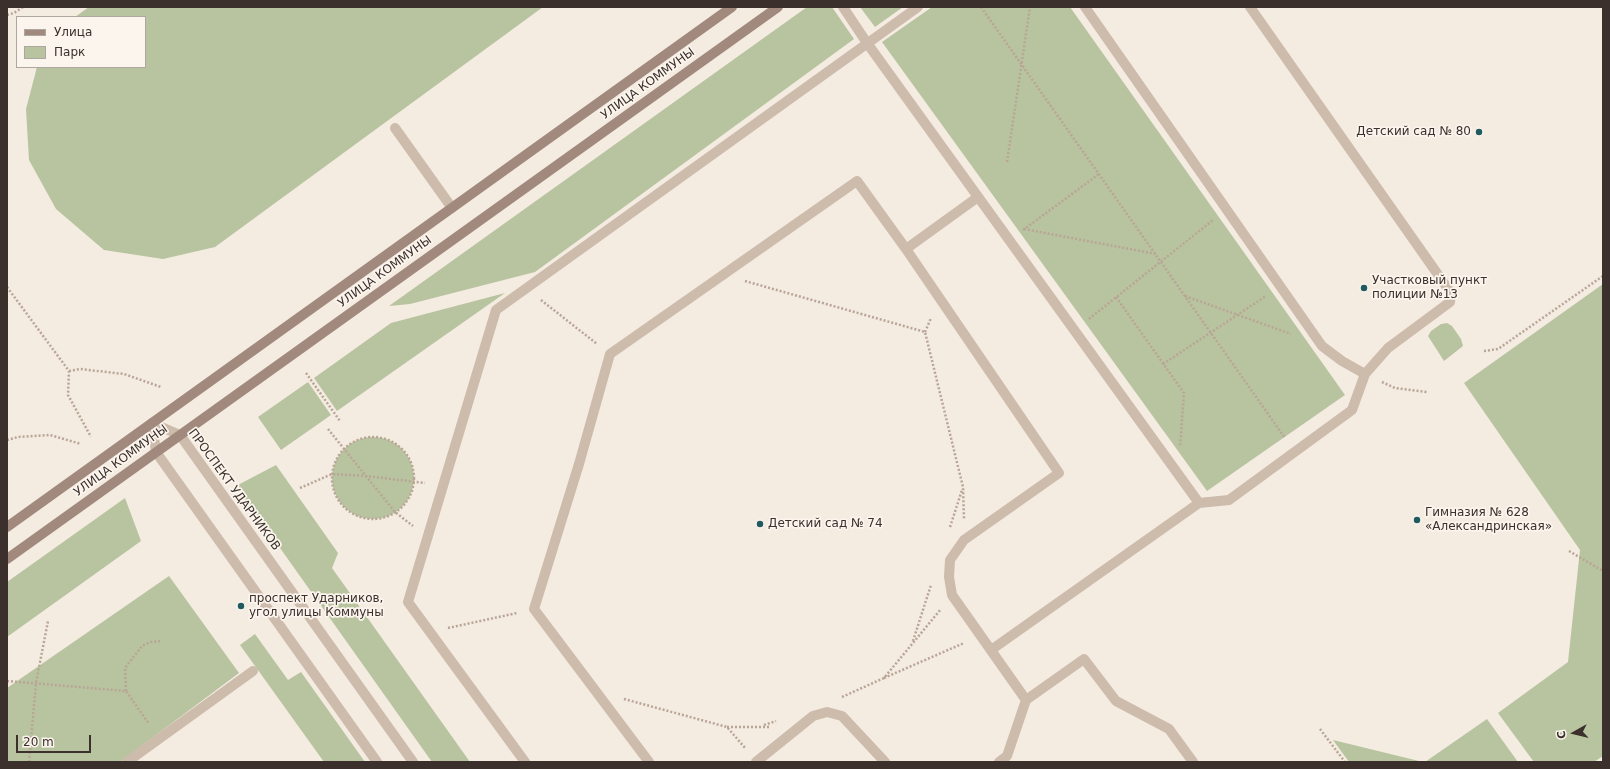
<!DOCTYPE html>
<html>
<head>
<meta charset="utf-8">
<style>
  body { margin:0 }
  #map { position:relative; width:1610px; height:769px; overflow:hidden; background:#f4ebe1; font-family:"DejaVu Sans",sans-serif }
  canvas { display:block }
  .frame { position:absolute; inset:0; border:8px solid #3b302b; pointer-events:none }
  .legend { position:absolute; left:16px; top:16px; width:130px; height:52px; box-sizing:border-box; background:#fbf5ee; border:1px solid #aea6a0; margin:0; padding:5px 7px; list-style:none; font-size:12px; color:#3b302b }
  .legend li { display:flex; align-items:center; gap:8px; height:20px }
  .legend b { width:20px; border:1px solid #aea6a0 }
  .north { position:absolute; left:1554px; top:713px; width:40px; height:40px; -webkit-text-stroke:3px #fbf5ee; paint-order:stroke; rotate:262deg; font-size:11px; font-weight:700; line-height:16px; text-align:center; color:#3b302b }
  .north::after { content:''; display:block; margin:auto; width:14px; height:18px; background:#3b302b; clip-path:polygon(50% 0,100% 100%,50% 72%,0 100%) }
  .scale { position:absolute; left:16px; top:735px; width:75px; height:18px; box-sizing:border-box; border:2px solid #3b302b; border-top:0; padding-left:5px; font-size:12px; line-height:14px; white-space:nowrap; color:#3b302b; -webkit-text-stroke:3px #fbf5ee; paint-order:stroke }
</style>
</head>
<body>
<div id="map">
<canvas width="1610" height="769"></canvas>
<div class="frame"></div>
<ul class="legend">
<li><b style="height:5px;background:#a18a7d"></b>Улица</li>
<li><b style="height:11px;background:#b8c4a0"></b>Парк</li>
</ul>
<div class="north">С</div>
<div class="scale">20 m</div>
</div>
<script>
const ctx = document.querySelector('canvas').getContext('2d');
ctx.lineJoin = 'round';
function fillPath(path, color) {
  ctx.fillStyle = color;
  ctx.fill(path, 'evenodd');
}
function shape(rows) {
  const path = new Path2D();
  for (const r of rows) {
    if (r.length === 3) {
      path.moveTo(r[0] + r[2], r[1]);
      path.arc(r[0], r[1], r[2], 0, 2 * Math.PI);
      continue;
    }
    path.moveTo(r[0], r[1]);
    for (let i = 2; i < r.length; i += 2) path.lineTo(r[i], r[i + 1]);
  }
  return path;
}
function strokePath(path, color, width, dash) {
  ctx.strokeStyle = color;
  ctx.lineWidth = width;
  ctx.lineCap = dash ? 'butt' : 'round';
  ctx.setLineDash(dash || []);
  ctx.stroke(path);
}
function label(font, color, halo, rows, align = 'center') {
  ctx.font = font + ' "DejaVu Sans",sans-serif';
  ctx.lineWidth = 3.5;
  ctx.setLineDash([]);
  ctx.textBaseline = 'middle';
  ctx.strokeStyle = halo;
  ctx.fillStyle = color;
  for (const [text, x, y, turn = 0] of rows) {
    ctx.save();
    ctx.translate(x, y);
    ctx.rotate((+turn || 0) * Math.PI / 180);
    ctx.textAlign = isNaN(turn) ? turn : align;
    if (halo) ctx.strokeText(text, 0, 0);
    ctx.fillText(text, 0, 0);
    ctx.restore();
  }
}
const green = shape([
  [89,7,543,7,215,247,163,259,104,250,56,209,29,160,26,109,37,67,145,67,145,17,75,17],
  [807,7,832,7,854,39,535,272,410,304,389,306],
  [860,7,903,7,875,27],
  [932,7,1070,7,1345,395,1207,491,882,42],
  [1603,284,1603,756,1594,762,1534,762,1498,713,1568,662,1580,550,1464,383],
  [505,293,337,411,314,378,391,323],
  [1447,323,1452,326,1461,339,1463,346,1444,361,1428,336,1431,331,1441,324],
  [308,382,331,415,281,450,258,417],
  [373,478,41],
  [276,465,338,553,332,568,470,762,432,762,236,486],
  [125,498,141,541,7,637,7,582],
  [169,576,239,673,120,762,8,762,7,688],
  [255,634,288,680,301,672,365,762,324,762,240,645],
  [1487,719,1518,762,1425,762],
  [1333,740,1423,762,1349,762]
]);
const path = shape([
  [981,7,1285,438],
  [7,15,14,13,23,7],
  [1007,162,1030,7],
  [1024,229,1156,254],
  [1023,230,1099,174],
  [745,281,925,332,963,487,964,519],
  [7,287,69,371,68,395,91,437],
  [1185,296,1291,334],
  [1116,297,1184,393,1180,447],
  [541,300,597,344],
  [1089,319,1213,220],
  [925,332,931,318],
  [1484,351,1498,349,1603,276],
  [1163,364,1266,296],
  [69,371,80,369,124,374,161,387],
  [306,373,340,421],
  [1382,382,1395,388,1427,392],
  [328,429,395,512,413,526],
  [373,478,41],
  [7,440,18,437,50,435,81,444],
  [300,488,332,474,366,476,425,483],
  [950,527,962,490],
  [1569,551,1603,571],
  [448,628,517,613],
  [913,641,931,585],
  [884,678,964,643],
  [7,681,126,691,149,724],
  [126,691,125,668,142,646,150,642,162,641],
  [842,697,884,678,941,609],
  [624,699,727,727,746,749],
  [764,725,776,721],
  [727,727,770,727],
  [1320,729,1345,762],
  [29,762,36,683,48,621]
]);
const service = shape([
  [843,7,867,43,1199,503],
  [1085,7,1322,346,1342,361,1365,374,1388,348,1450,302,1451,293,1250,7],
  [395,128,452,208],
  [906,249,978,197],
  [991,650,1199,503,1229,500,1352,410,1365,374],
  [1026,700,1084,659,1116,701,1169,729,1193,762],
  [127,762,253,671],
  [525,762,408,602,496,310,918,7],
  [649,762,534,609,579,464,610,354,857,181,906,249,1059,473,964,540,950,560,949,577,952,595,1026,700,1007,756,999,762],
  [756,762,813,716,827,712,842,716,885,762]
]);
const tertiary = shape([
  [152,423,180,435,413,762],
  [152,423,156,452,377,762]
]);
const secondary = shape([
  [7,527,732,7],
  [7,559,778,7]
]);
const markers = [
  [1479,132,4,"#1f5a5e"],
  [1364,288,4,"#1f5a5e"],
  [1417,520,4,"#1f5a5e"],
  [760,524,4,"#1f5a5e"],
  [241,606,4,"#1f5a5e"]
];
const streetNames = [
  ["УЛИЦА КОММУНЫ",648,84,-36],
  ["УЛИЦА КОММУНЫ",385,272,-36],
  ["УЛИЦА КОММУНЫ",121,461,-36],
  ["ПРОСПЕКТ УДАРНИКОВ",234,490,54]
];
const poiNames = [
  ["Детский сад № 80",1471,132,"right"],
  ["Участковый пункт",1372,281],
  ["полиции №13",1372,295],
  ["Гимназия № 628",1425,513],
  ["«Александринская»",1425,527],
  ["Детский сад № 74",768,524],
  ["проспект Ударников,",249,599],
  ["угол улицы Коммуны",249,613]
];
fillPath(green, '#b8c4a0');
strokePath(path, '#b9a596', 2.5, [2, 2]);
strokePath(service, '#cdbbac', 10);
strokePath(tertiary, '#cdbbac', 10);
strokePath(secondary, '#a18a7d', 10);
for (const [x, y, r, color] of markers) {
  const dot = new Path2D();
  dot.arc(x, y, r, 0, 2 * Math.PI);
  ctx.fillStyle = color;
  ctx.fill(dot);
  strokePath(dot, '#fbf5ee', 1.5);
}
label('12px', '#3b302b', '#fbf5ee', streetNames);
label('12px', '#3b302b', '#fbf5ee', poiNames, 'left');
</script>
</body>
</html>
